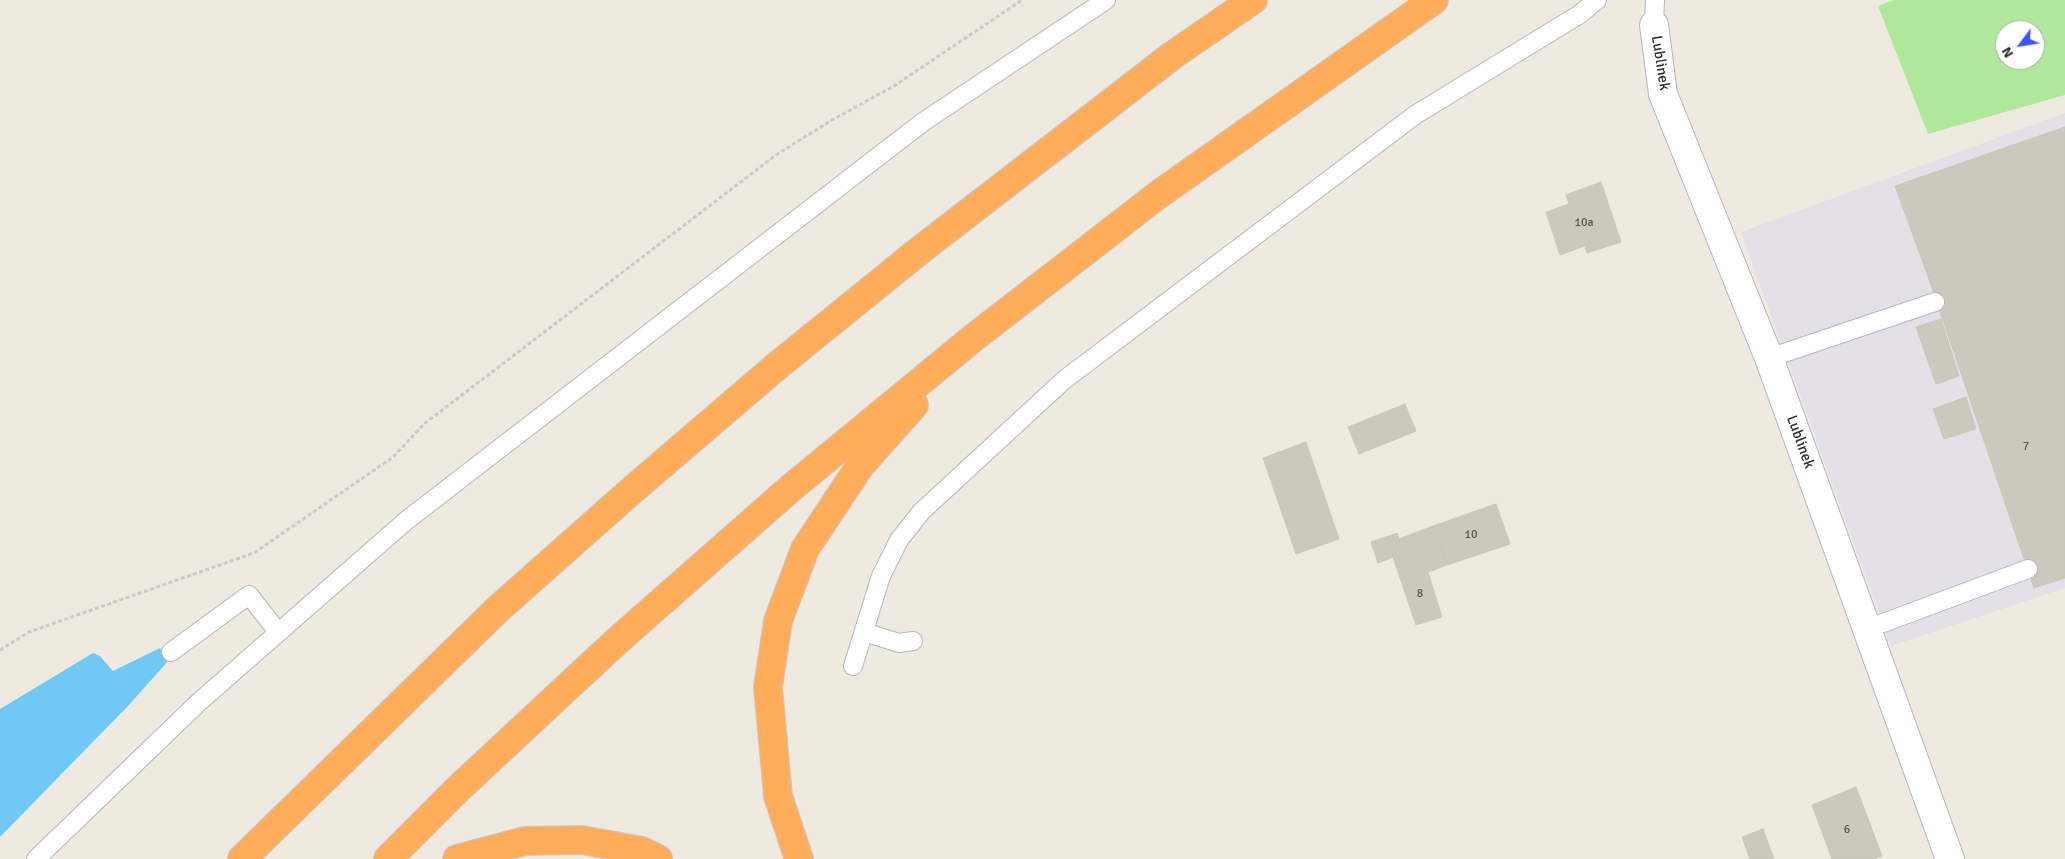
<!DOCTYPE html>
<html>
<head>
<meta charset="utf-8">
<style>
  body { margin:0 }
  #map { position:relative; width:2065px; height:859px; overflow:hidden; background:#efeae0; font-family:Signika,sans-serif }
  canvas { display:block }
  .north { position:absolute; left:1995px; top:20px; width:50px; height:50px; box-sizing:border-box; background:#fff; border:1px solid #ababab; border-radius:50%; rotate:239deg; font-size:14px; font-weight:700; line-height:20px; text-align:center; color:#2e2e2e }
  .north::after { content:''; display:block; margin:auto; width:18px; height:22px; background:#3d55ff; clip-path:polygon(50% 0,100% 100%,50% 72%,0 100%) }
</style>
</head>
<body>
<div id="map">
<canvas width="2065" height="859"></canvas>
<div class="north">N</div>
</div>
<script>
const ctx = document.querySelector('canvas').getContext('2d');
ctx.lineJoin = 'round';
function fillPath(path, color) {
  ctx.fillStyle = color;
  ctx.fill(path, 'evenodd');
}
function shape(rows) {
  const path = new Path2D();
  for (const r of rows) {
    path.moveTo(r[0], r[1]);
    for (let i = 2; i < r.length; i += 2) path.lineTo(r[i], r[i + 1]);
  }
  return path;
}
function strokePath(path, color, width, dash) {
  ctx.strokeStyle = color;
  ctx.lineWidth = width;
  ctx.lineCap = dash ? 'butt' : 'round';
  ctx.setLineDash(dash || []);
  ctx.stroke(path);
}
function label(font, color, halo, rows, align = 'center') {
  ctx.font = font + ' Signika,sans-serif';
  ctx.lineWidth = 4;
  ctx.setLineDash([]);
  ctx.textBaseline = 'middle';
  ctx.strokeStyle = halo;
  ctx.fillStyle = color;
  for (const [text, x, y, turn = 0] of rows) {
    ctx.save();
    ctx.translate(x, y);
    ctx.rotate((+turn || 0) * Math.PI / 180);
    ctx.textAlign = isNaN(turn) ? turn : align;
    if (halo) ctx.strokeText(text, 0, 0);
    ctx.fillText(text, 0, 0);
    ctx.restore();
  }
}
const industrial = shape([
  [2065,113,2065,588,1891,646,1741,232]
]);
const green = shape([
  [1894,0,2065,0,2065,95,1928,134,1878,6],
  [2005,30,2035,30,2035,60,2005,60]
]);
const water = shape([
  [160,648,169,660,128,706,0,837,0,709,93,653,100,656,113,671]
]);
const building = shape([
  [2065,127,2065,578,2034,588,1929,279,1895,186,2065,127],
  [1601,182,1621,242,1587,253,1585,246,1560,255,1546,212,1569,204,1566,195,1601,182],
  [1941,319,1959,376,1936,384,1916,327,1941,319],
  [1966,397,1976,429,1944,439,1933,409,1966,397],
  [1405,404,1416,431,1359,454,1348,427,1405,404],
  [1306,442,1339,539,1296,554,1263,458,1306,442],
  [1496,504,1510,544,1447,565,1433,526,1496,504],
  [1433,526,1447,565,1428,572,1442,617,1416,625,1393,557,1378,563,1371,542,1397,533,1399,539,1433,526],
  [1856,787,1882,856,1874,859,1832,859,1812,805,1856,787],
  [1763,829,1774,859,1750,859,1742,837,1763,829]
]);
const path = shape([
  [0,650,29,632,254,553,393,457,424,424,776,155,832,120,894,86,1022,0]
]);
const service = shape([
  [1654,25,1655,0],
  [1769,358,1935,302],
  [1867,629,2028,569],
  [864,632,899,643,913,641],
  [171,652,249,595,278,632],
  [853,666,881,576,899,540,921,512,1064,380,1415,115,1580,14,1597,0],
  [36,859,199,702,407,520,923,122,1106,0]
]);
const minor = shape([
  [1654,25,1663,94,1769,358,1950,859]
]);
const motorway = shape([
  [242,859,498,609,630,492,777,366,919,251,1173,55,1253,0],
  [388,859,459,788,617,641,791,488,972,339,1158,195,1434,0],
  [457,859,525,841,582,840,642,851,658,859],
  [799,859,778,796,768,687,778,621,805,549,860,466,914,405]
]);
const numberNames = [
  ["10a",1584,223],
  ["7",2026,447],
  ["10",1471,535],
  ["8",1420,594],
  ["6",1847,830]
];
const streetNames = [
  ["Lublinek",1660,63,81],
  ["Lublinek",1800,442,70]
];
fillPath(industrial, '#e3e0e8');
fillPath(green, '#b0e89b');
fillPath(water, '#70c9f5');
fillPath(building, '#cbc8be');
strokePath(building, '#cbc6b9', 1);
strokePath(service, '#b4b5c1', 20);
strokePath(minor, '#b4b5c1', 30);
strokePath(motorway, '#c9c9c9', 30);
strokePath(path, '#c9c9c9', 3, [4, 2.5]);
strokePath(service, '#fff', 18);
strokePath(minor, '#fff', 28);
strokePath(motorway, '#ffad5b', 28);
label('12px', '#555452', null, numberNames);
label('15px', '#2e2e2e', '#fff', streetNames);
</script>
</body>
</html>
